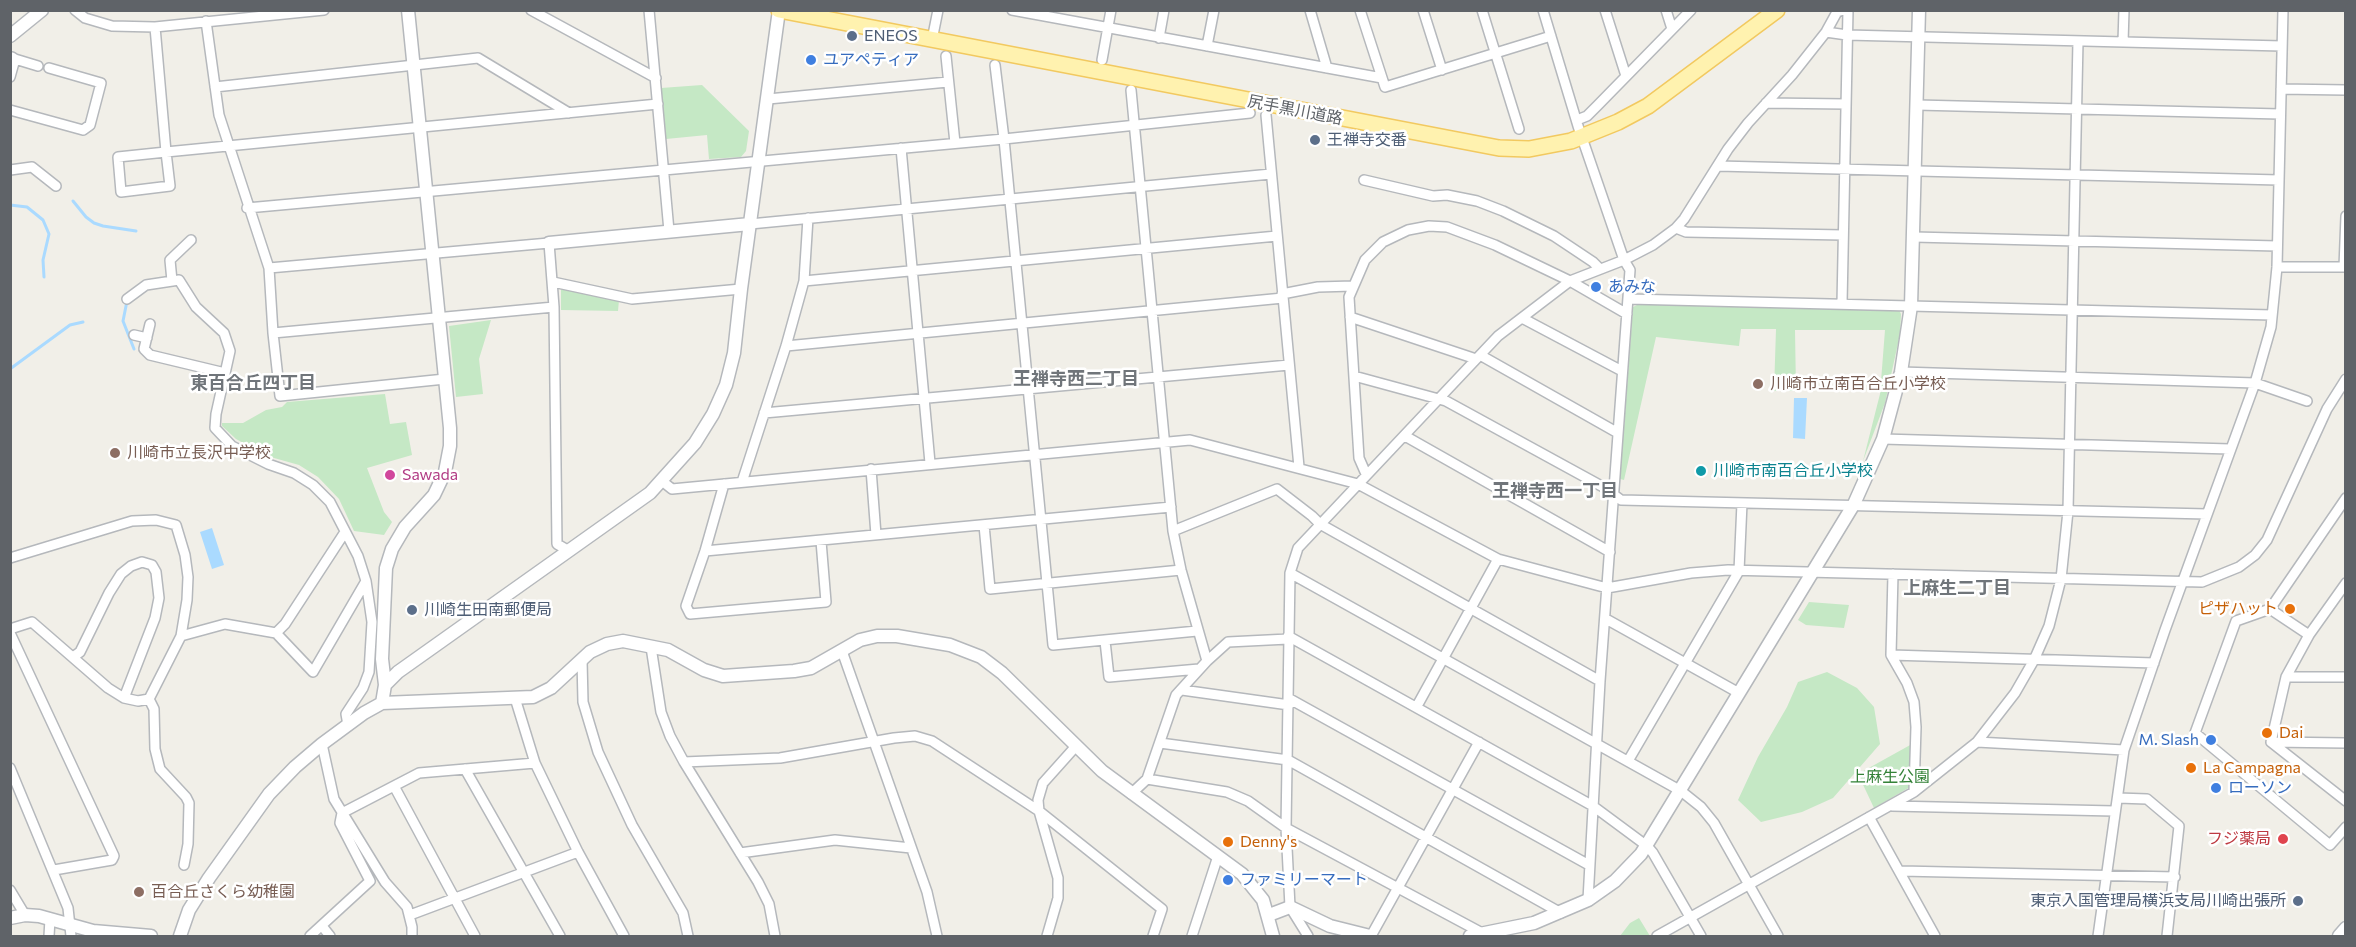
<!DOCTYPE html>
<html>
<head>
<meta charset="utf-8">
<style>
  body { margin:0 }
  #map { position:relative; width:2356px; height:947px; overflow:hidden; background:#f1efe8; font-family:Commissioner,sans-serif }
  canvas { display:block }
  .frame { position:absolute; inset:0; border:12px solid #5f6368; pointer-events:none }
</style>
</head>
<body>
<div id="map">
<canvas width="2356" height="947"></canvas>
<div class="frame"></div>
</div>
<script>
const ctx = document.querySelector('canvas').getContext('2d');
ctx.lineJoin = 'round';
function fillPath(path, color) {
  ctx.fillStyle = color;
  ctx.fill(path, 'evenodd');
}
function shape(rows) {
  const path = new Path2D();
  for (const r of rows) {
    path.moveTo(r[0], r[1]);
    for (let i = 2; i < r.length; i += 2) path.lineTo(r[i], r[i + 1]);
  }
  return path;
}
function strokePath(path, color, width, dash) {
  ctx.strokeStyle = color;
  ctx.lineWidth = width;
  ctx.lineCap = dash ? 'butt' : 'round';
  ctx.setLineDash(dash || []);
  ctx.stroke(path);
}
function label(font, color, halo, rows, align = 'center') {
  ctx.font = font + ' Commissioner,"Noto Sans JP",sans-serif';
  ctx.lineWidth = 5;
  ctx.setLineDash([]);
  ctx.textBaseline = 'middle';
  ctx.strokeStyle = halo;
  ctx.fillStyle = color;
  for (const [text, x, y, turn = 0] of rows) {
    ctx.save();
    ctx.translate(x, y);
    ctx.rotate((+turn || 0) * Math.PI / 180);
    ctx.textAlign = isNaN(turn) ? turn : align;
    if (halo) ctx.strokeText(text, 0, 0);
    ctx.fillText(text, 0, 0);
    ctx.restore();
  }
}
const green = shape([
  [702,85,749,131,746,151,741,157,709,159,707,135,666,139,661,88],
  [561,289,619,300,618,311,561,310],
  [1639,304,1899,310,1901,314,1900,334,1885,403,1863,461,1880,394,1885,330,1795,330,1796,391,1774,391,1776,329,1741,329,1739,346,1656,337,1624,480,1620,479,1633,307],
  [491,320,479,359,483,394,456,397,449,326],
  [385,394,390,424,406,422,412,455,367,468,384,512,392,522,384,535,354,531,339,499,318,477,299,465,267,456,236,439,222,426,222,423,243,423,266,410,282,407,287,402],
  [1809,602,1849,605,1844,628,1806,625,1798,620],
  [1827,672,1857,688,1874,707,1880,744,1833,798,1802,812,1761,822,1738,800,1758,757,1787,707,1798,682],
  [1912,744,1910,787,1874,808,1858,774],
  [1639,918,1650,936,1620,936,1630,923]
]);
const water = shape([
  [1794,398,1807,398,1805,439,1793,438],
  [212,528,224,565,212,569,200,532]
]);
const stream = shape([
  [73,201,86,217,94,223,103,226,136,231],
  [10,205,27,207,43,220,49,234,43,260,44,277],
  [127,301,123,321,134,349],
  [10,369,70,325,83,322]
]);
const minor = shape([
  [75,10,85,18,112,26,155,27,324,10],
  [531,10,656,78],
  [649,10,669,231],
  [1012,10,1382,78],
  [1310,10,1327,68],
  [1360,10,1385,87,1551,36],
  [1423,10,1442,70],
  [1482,10,1519,129],
  [1543,10,1578,126,1624,260,1630,270,1600,681,1588,900],
  [1605,10,1626,76],
  [1666,10,1672,29],
  [206,21,219,115,269,268,273,333,280,396,445,379],
  [155,27,166,152,170,186,121,192,118,157,166,152,658,104],
  [1826,32,1847,35,2282,46],
  [1159,38,1164,10],
  [932,40,938,10],
  [2123,42,2124,10],
  [1207,46,1214,10],
  [946,56,955,143],
  [15,59,38,66],
  [1102,60,1111,10],
  [995,65,1004,139,1053,645,1197,631],
  [10,77,15,59,12,57],
  [215,87,478,58,569,113],
  [2281,89,2346,90],
  [1131,90,1173,531,1181,570,1207,661],
  [768,99,948,82],
  [1766,103,1846,104],
  [1917,105,2280,114],
  [10,110,83,130,90,125,101,83,49,68],
  [1266,115,1299,467],
  [1577,120,1587,116,1598,105,1691,10],
  [901,148,930,463],
  [1718,166,2279,180],
  [10,170,32,167,56,186],
  [1364,180,1433,196,1447,195,1477,201,1503,211,1554,236,1593,262,1600,269],
  [247,208,1004,139,1250,113],
  [750,224,1271,174],
  [1676,228,1686,232,1843,235],
  [1914,237,2277,246],
  [2277,267,2344,267,2346,216],
  [269,268,549,243,554,307,557,544,569,551],
  [172,281,170,260,191,240],
  [804,281,1277,236],
  [553,282,632,299,741,289],
  [1282,294,1318,287,1353,286],
  [127,299,146,285,179,280,196,307,224,333,230,351,216,414,215,428,232,446,268,464,294,473,313,485,330,502,358,556,366,581,372,622,369,672,363,688,346,714,348,725],
  [1629,299,2272,315],
  [1842,304,1848,10],
  [1350,317,1476,359],
  [1522,318,1622,371],
  [150,324,144,349,150,355,225,373],
  [273,333,554,307],
  [134,335,147,338],
  [786,346,1283,298],
  [1480,355,1618,433],
  [1901,372,2255,383,2307,401],
  [1354,376,1446,401,1605,488,1621,500,2207,514],
  [764,413,1289,365],
  [1405,436,1610,552],
  [1883,439,2230,449],
  [871,469,876,535],
  [1366,474,1359,458,1349,297,1365,260,1383,242,1408,230,1429,226,1447,227,1495,245,1570,281,1627,314],
  [662,481,672,489,1190,440,1358,484,1498,559,1607,588,1691,573,1728,570,2202,582,2239,567,2255,555,2267,540,2327,409,2346,379],
  [742,482,786,346,804,281,808,218],
  [724,484,705,551,686,606,690,614,826,602,821,541],
  [2346,498,2270,609,2236,621,2195,733,2330,845,2346,827],
  [984,525,990,589,1181,570],
  [1173,531,1277,489,1312,516,1320,524,1600,681],
  [705,551,1171,507],
  [10,558,132,521,156,520,176,525,185,555,188,577,187,600,181,636,149,699],
  [1290,573,1681,791,1701,807,1714,823,1778,936],
  [1893,574,1891,655,1907,683,1914,702,1916,727,1914,792],
  [2346,583,2309,635,2286,677,2271,742,2346,801],
  [2270,609,2309,635],
  [1606,619,1739,693],
  [10,629,32,622,108,688,124,698,138,701,149,699],
  [10,633,114,856,112,860,54,870],
  [276,633,285,624,345,532],
  [181,636,225,624,276,633,313,672,366,581],
  [1288,636,1593,806,1647,846,1653,853,1701,936],
  [1105,641,1109,677,1199,669],
  [651,647,661,712,670,736,684,762,758,882,769,904,775,936],
  [842,651,927,892,937,936],
  [1891,655,2154,663],
  [73,657,80,652,109,593,121,574,131,566,142,562,152,565,156,572,159,598,155,618,124,698],
  [582,660,583,702,598,752,632,825,683,913,688,936],
  [2286,677,2346,677],
  [1182,690,1289,705],
  [515,698,535,763,578,852,624,936],
  [1288,698,1589,865],
  [149,699,154,709,155,749,160,769,186,797,189,803,188,844,184,865],
  [1417,706,1498,559],
  [1977,742,2124,750],
  [2271,742,2346,743],
  [1160,743,1288,760,1561,913],
  [322,744,334,799,385,882,407,907,412,927,412,936],
  [1628,761,1739,571,1742,503],
  [684,762,780,758,894,738,915,736,932,741,1039,811,1162,909,1153,936],
  [10,768,68,908,71,936],
  [465,769,560,936],
  [1147,779,1227,792,1248,801,1286,828,1484,934],
  [394,786,475,936],
  [1131,794,1147,779,1176,695,1207,661,1228,642,1288,639],
  [2118,798,2147,799,2179,826,2167,936],
  [1892,806,2114,811],
  [1869,817,1935,936],
  [740,853,835,840,911,848],
  [1901,871,2175,877],
  [10,890,25,915],
  [410,915,578,852],
  [322,926,330,936],
  [49,936,50,919],
  [310,936,370,881,340,823,342,813,419,773,535,763],
  [1047,936,1058,898,1058,878,1039,811,1038,800,1043,783,1077,745],
  [1192,936,1218,856],
  [1308,936,1290,907,1286,828,1290,573,1298,548,1498,336,1570,281,1624,260,1653,245,1676,228,1684,219,1728,149,1748,123,1792,75,1826,32,1837,12,1843,10],
  [1371,936,1479,742],
  [1657,936,1914,792,1977,742,2015,693,2034,660,2049,626,2061,579,2068,511,2078,41],
  [2098,936,2124,750,2165,630,2255,383,2271,327,2277,267,2283,10]
]);
const tertiary = shape([
  [10,36,42,10],
  [549,243,750,224],
  [385,685,382,659,386,568,392,549,405,527,434,495,445,472,450,446,450,428,408,10],
  [382,703,385,685,398,672,650,493,695,443,713,414,726,385,734,353,741,289,779,10],
  [1269,915,1290,907,1330,926,1370,936],
  [10,918,25,915,39,916,93,931,151,936],
  [180,936,189,910,209,878,269,794,295,767,322,744,364,713,382,703,533,697,551,688,590,652,607,644,623,641,668,650,704,670,723,676,794,671,811,668,860,640,877,636,897,636,950,645,981,657,1002,673,1102,771,1242,874,1263,900,1273,936],
  [1470,936,1534,923,1588,900,1615,881,1641,854,1854,504,1883,439,1901,372,1911,306,1919,10],
  [2339,936,2346,928]
]);
const primary = shape([
  [779,10,1499,148,1529,149,1571,141,1618,122,1648,106,1777,10]
]);
const markers = [
  [852,36,6,"#5c6f8a"],
  [811,60,6,"#3f7fe0"],
  [1315,140,6,"#5c6f8a"],
  [1596,287,6,"#3f7fe0"],
  [1758,384,6,"#8d6e63"],
  [115,453,6,"#8d6e63"],
  [1701,471,6,"#0f9aa8"],
  [390,475,6,"#d1479c"],
  [2290,609,6,"#e8710a"],
  [412,610,6,"#5c6f8a"],
  [2267,733,6,"#e8710a"],
  [2211,740,6,"#3f7fe0"],
  [2191,768,6,"#e8710a"],
  [2216,788,6,"#3f7fe0"],
  [2283,839,6,"#e0444e"],
  [1228,842,6,"#e8710a"],
  [1228,880,6,"#3f7fe0"],
  [139,892,6,"#8d6e63"],
  [2298,901,6,"#5c6f8a"]
];
const serviceNames = [
  ["ENEOS",864,36],
  ["王禅寺交番",1327,140],
  ["川崎生田南郵便局",424,610],
  ["東京入国管理局横浜支局川崎出張所",2286,901,"right"]
];
const shopNames = [
  ["ユアペティア",823,60],
  ["あみな",1608,287],
  ["M. Slash",2199,740,"right"],
  ["ローソン",2228,788],
  ["ファミリーマート",1240,880]
];
const streetNames = [
  ["尻手黒川道路",1295,110,11]
];
const educationNames = [
  ["川崎市立南百合丘小学校",1770,384],
  ["川崎市立長沢中学校",127,453],
  ["百合丘さくら幼稚園",151,892]
];
const cultureNames = [
  ["川崎市南百合丘小学校",1713,471]
];
const hotelNames = [
  ["Sawada",402,475]
];
const foodNames = [
  ["ピザハット",2278,609,"right"],
  ["Dai",2279,733],
  ["La Campagna",2203,768],
  ["Denny's",1240,842]
];
const parkNames = [
  ["上麻生公園",1890,777]
];
const healthNames = [
  ["フジ薬局",2271,839]
];
const neighbourhoodNames = [
  ["王禅寺西二丁目",1076,379],
  ["東百合丘四丁目",253,383],
  ["王禅寺西一丁目",1555,491],
  ["上麻生二丁目",1957,588]
];
fillPath(green, '#c5e8c5');
fillPath(water, '#aadaff');
strokePath(stream, '#aadaff', 3);
strokePath(minor, '#b5b8bc', 12);
strokePath(tertiary, '#b5b8bc', 15);
strokePath(primary, '#f2c960', 18);
strokePath(minor, '#fff', 9);
strokePath(tertiary, '#fff', 12);
strokePath(primary, '#fff2af', 15);
for (const [x, y, r, color] of markers) {
  const dot = new Path2D();
  dot.arc(x, y, r, 0, 2 * Math.PI);
  ctx.fillStyle = color;
  ctx.fill(dot);
  strokePath(dot, '#fff', 2);
}
label('16px', '#4e5e75', '#fff', serviceNames, 'left');
label('16px', '#366cbe', '#fff', shopNames, 'left');
label('16px', '#5f6368', '#fff', streetNames);
label('16px', '#785e54', '#fff', educationNames, 'left');
label('16px', '#0d838f', '#fff', cultureNames, 'left');
label('16px', '#b23c85', '#fff', hotelNames, 'left');
label('16px', '#c56008', '#fff', foodNames, 'left');
label('16px', '#348238', '#fff', parkNames);
label('16px', '#be3a42', '#fff', healthNames, 'right');
label('bold 18px', '#70757a', '#fff', neighbourhoodNames);
</script>
</body>
</html>
